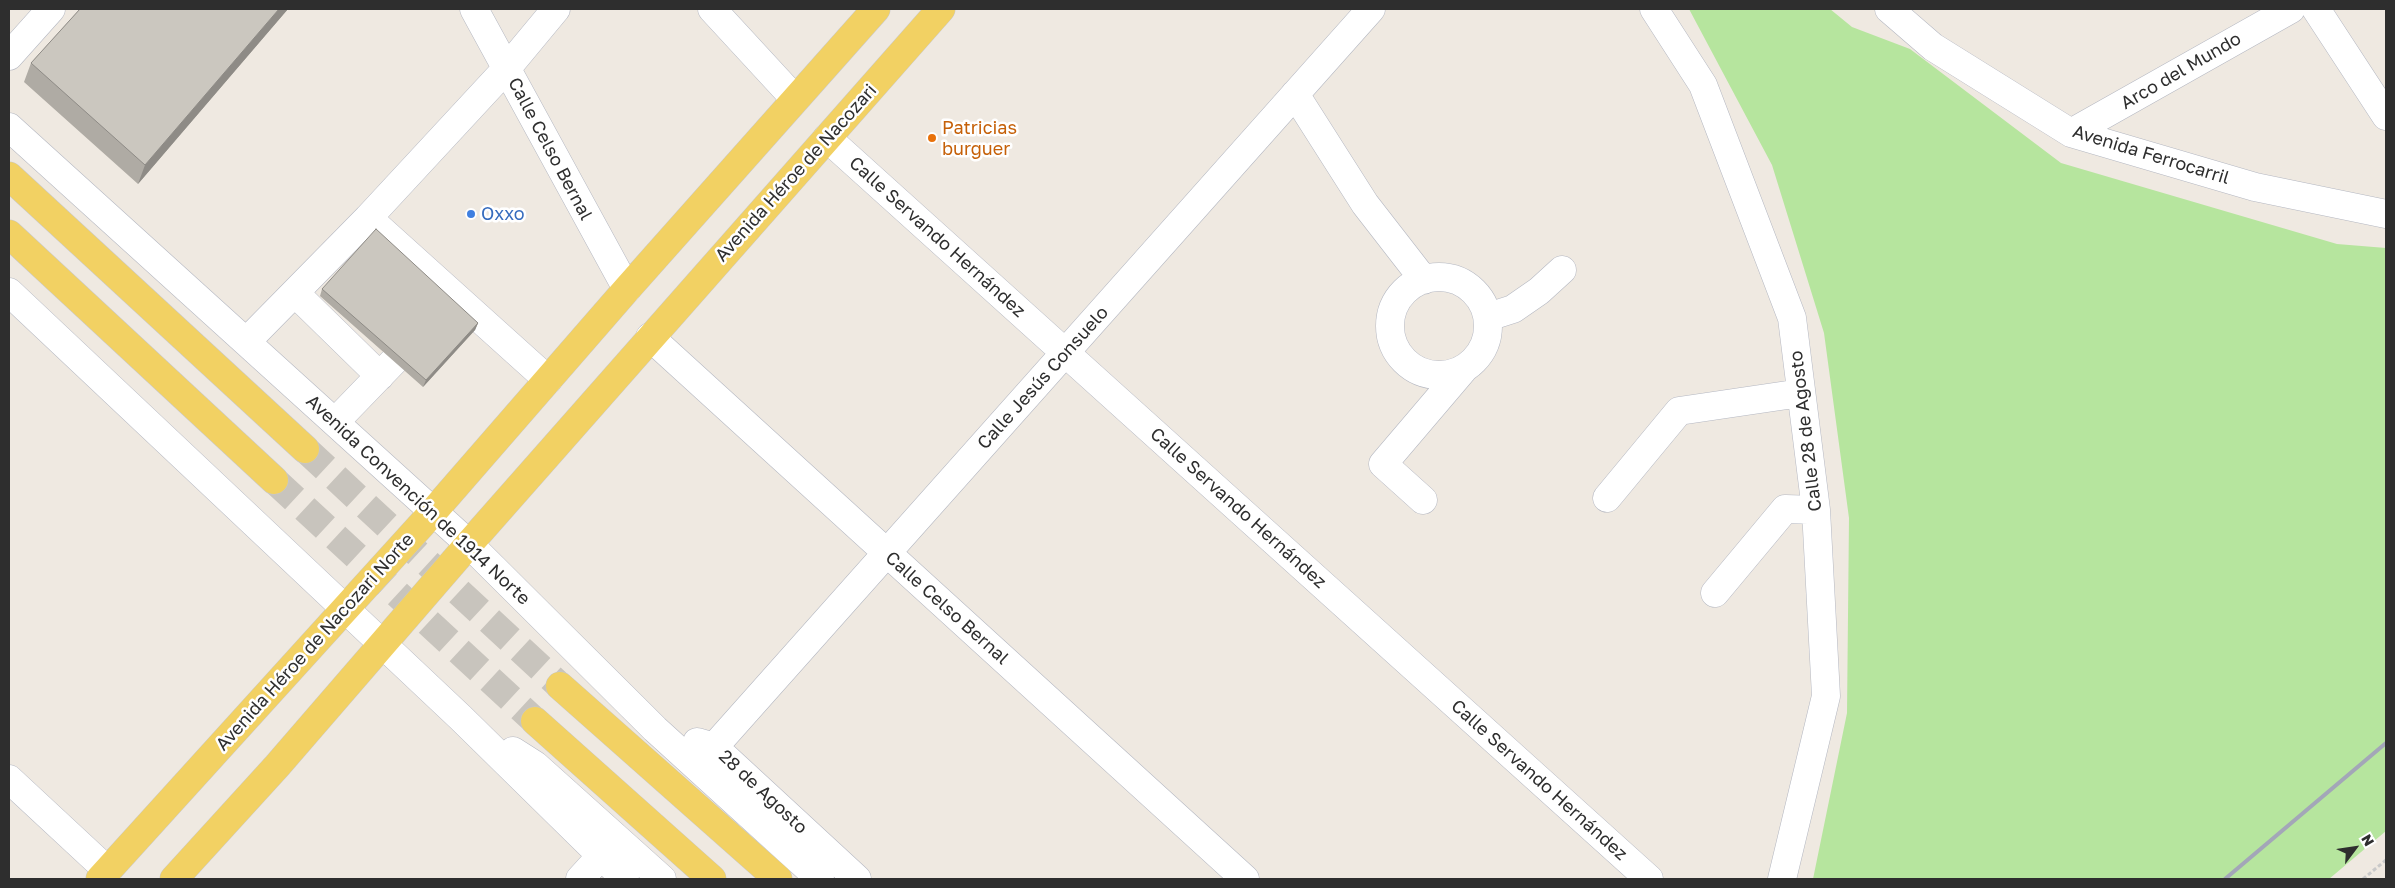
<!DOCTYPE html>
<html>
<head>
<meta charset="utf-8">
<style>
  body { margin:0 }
  #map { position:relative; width:2395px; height:888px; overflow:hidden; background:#efe9e1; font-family:"Golos Text",sans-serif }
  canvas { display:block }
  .frame { position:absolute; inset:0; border:10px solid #2e2e2e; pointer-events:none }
  .north { position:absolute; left:2330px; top:823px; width:50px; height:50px; -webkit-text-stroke:4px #fff; paint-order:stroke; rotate:59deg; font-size:14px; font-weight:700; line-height:20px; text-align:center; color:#2e2e2e }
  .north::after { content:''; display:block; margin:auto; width:18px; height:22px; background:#2e2e2e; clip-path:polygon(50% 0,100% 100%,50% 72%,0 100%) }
</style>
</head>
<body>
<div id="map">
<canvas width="2395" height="888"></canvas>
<div class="frame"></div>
<div class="north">N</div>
</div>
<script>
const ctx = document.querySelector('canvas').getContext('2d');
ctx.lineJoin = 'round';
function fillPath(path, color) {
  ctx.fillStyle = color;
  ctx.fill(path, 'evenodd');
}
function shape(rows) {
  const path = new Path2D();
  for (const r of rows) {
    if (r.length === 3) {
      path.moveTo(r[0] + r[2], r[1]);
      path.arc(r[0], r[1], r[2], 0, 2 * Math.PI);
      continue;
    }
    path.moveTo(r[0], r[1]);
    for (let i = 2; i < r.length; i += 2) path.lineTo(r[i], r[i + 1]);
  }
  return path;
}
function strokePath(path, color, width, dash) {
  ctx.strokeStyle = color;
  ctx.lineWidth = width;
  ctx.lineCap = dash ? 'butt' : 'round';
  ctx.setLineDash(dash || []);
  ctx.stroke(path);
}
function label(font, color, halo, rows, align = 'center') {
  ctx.font = font + ' "Golos Text",sans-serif';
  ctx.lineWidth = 5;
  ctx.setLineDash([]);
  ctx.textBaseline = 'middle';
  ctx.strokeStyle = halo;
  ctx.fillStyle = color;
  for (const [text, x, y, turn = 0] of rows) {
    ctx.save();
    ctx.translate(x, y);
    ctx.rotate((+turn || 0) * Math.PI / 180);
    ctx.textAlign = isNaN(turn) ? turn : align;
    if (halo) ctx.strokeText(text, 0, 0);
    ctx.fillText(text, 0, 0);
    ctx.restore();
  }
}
const green = shape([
  [1689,9,1830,9,1852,27,1910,49,2061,163,2337,244,2386,248,2386,831,2329,879,1813,879,1847,713,1849,518,1824,333,1772,165]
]);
const majorTunnel = shape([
  [305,449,560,686],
  [274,480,535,721]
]);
const path = shape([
  [2363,879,2386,860]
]);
const minor = shape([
  [474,9,627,289],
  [712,9,795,99],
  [1654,9,1703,85,1792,318,1816,510,1826,696,1782,879],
  [1889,9,1933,47,2071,133,2255,187,2386,214],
  [2316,9,2386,116],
  [9,56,51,9],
  [1295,94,1365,204,1424,280],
  [9,127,469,544,655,729,820,879],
  [2071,133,2291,9],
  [827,138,1649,879],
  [368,218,507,68,556,9],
  [1439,326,49],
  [9,292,461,718,625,879],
  [295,293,380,376],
  [1488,317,1513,309,1539,291,1562,270],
  [650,337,1245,879],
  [247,341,368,218,548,380],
  [335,422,394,361,419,332],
  [1607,498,1679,411,1801,393],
  [1423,500,1383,464,1463,370],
  [1715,593,1785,509,1816,510],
  [697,742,714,747,857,879],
  [714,747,1371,9],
  [513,751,535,765,662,879],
  [9,779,108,871],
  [580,879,601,856]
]);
const major = shape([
  [9,176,305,449],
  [9,234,274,480],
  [560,686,778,879],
  [535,721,712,879],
  [100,879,433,512,627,289,876,9],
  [174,879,277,766,469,544,941,9]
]);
const rail = shape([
  [2225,879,2386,743]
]);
const wall = shape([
  [80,9,288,9,138,184,24,82,31,63],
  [322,289,478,323,475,330,423,387,320,296]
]);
const shadedWall = shape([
  [279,9,288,9,138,184,145,165],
  [478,323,475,330,423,387,426,380]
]);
const building = shape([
  [80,9,279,9,145,165,31,63,80,9],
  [376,229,478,323,426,380,322,289,376,229]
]);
const markers = [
  [932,138,5,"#e8710a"],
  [471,214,5,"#3f7fe0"]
];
const streetNames = [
  ["Arco del Mundo",2181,71,-30],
  ["Calle Celso Bernal",550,149,62],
  ["Avenida Ferrocarril",2151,155,17],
  ["Avenida Héroe de Nacozari",796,173,-48],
  ["Calle Servando Hernández",937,237,42],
  ["Calle Jesús Consuelo",1043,378,-48],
  ["Calle 28 de Agosto",1806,431,-97],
  ["Avenida Convención de 1914 Norte",418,500,43],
  ["Calle Servando Hernández",1238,508,42],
  ["Calle Celso Bernal",947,608,42],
  ["Avenida Héroe de Nacozari Norte",315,642,-48],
  ["Calle Servando Hernández",1539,780,42],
  ["28 de Agosto",763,792,43]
];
const foodNames = [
  ["Patricias",942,128],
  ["burguer",942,149]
];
const shopNames = [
  ["Oxxo",481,214]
];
fillPath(green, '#b6e59e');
strokePath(majorTunnel, '#c8c4bd', 28, [28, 14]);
strokePath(minor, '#b4b7c1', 29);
strokePath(major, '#c9c9c9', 29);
strokePath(path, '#c9c9c9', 3, [4, 2.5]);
strokePath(minor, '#fff', 28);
strokePath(major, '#f2d163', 28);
strokePath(rail, '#a3a6b8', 4);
fillPath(wall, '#afaba4');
fillPath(shadedWall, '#8e8b86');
fillPath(building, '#cbc7bf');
strokePath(building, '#8e8b86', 1);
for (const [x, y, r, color] of markers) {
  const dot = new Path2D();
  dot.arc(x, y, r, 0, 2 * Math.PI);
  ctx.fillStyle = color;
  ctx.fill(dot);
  strokePath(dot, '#fff', 2);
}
label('18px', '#2e2e2e', '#fff', streetNames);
label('18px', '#c56008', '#fff', foodNames, 'left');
label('18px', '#366cbe', '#fff', shopNames, 'left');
</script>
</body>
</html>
